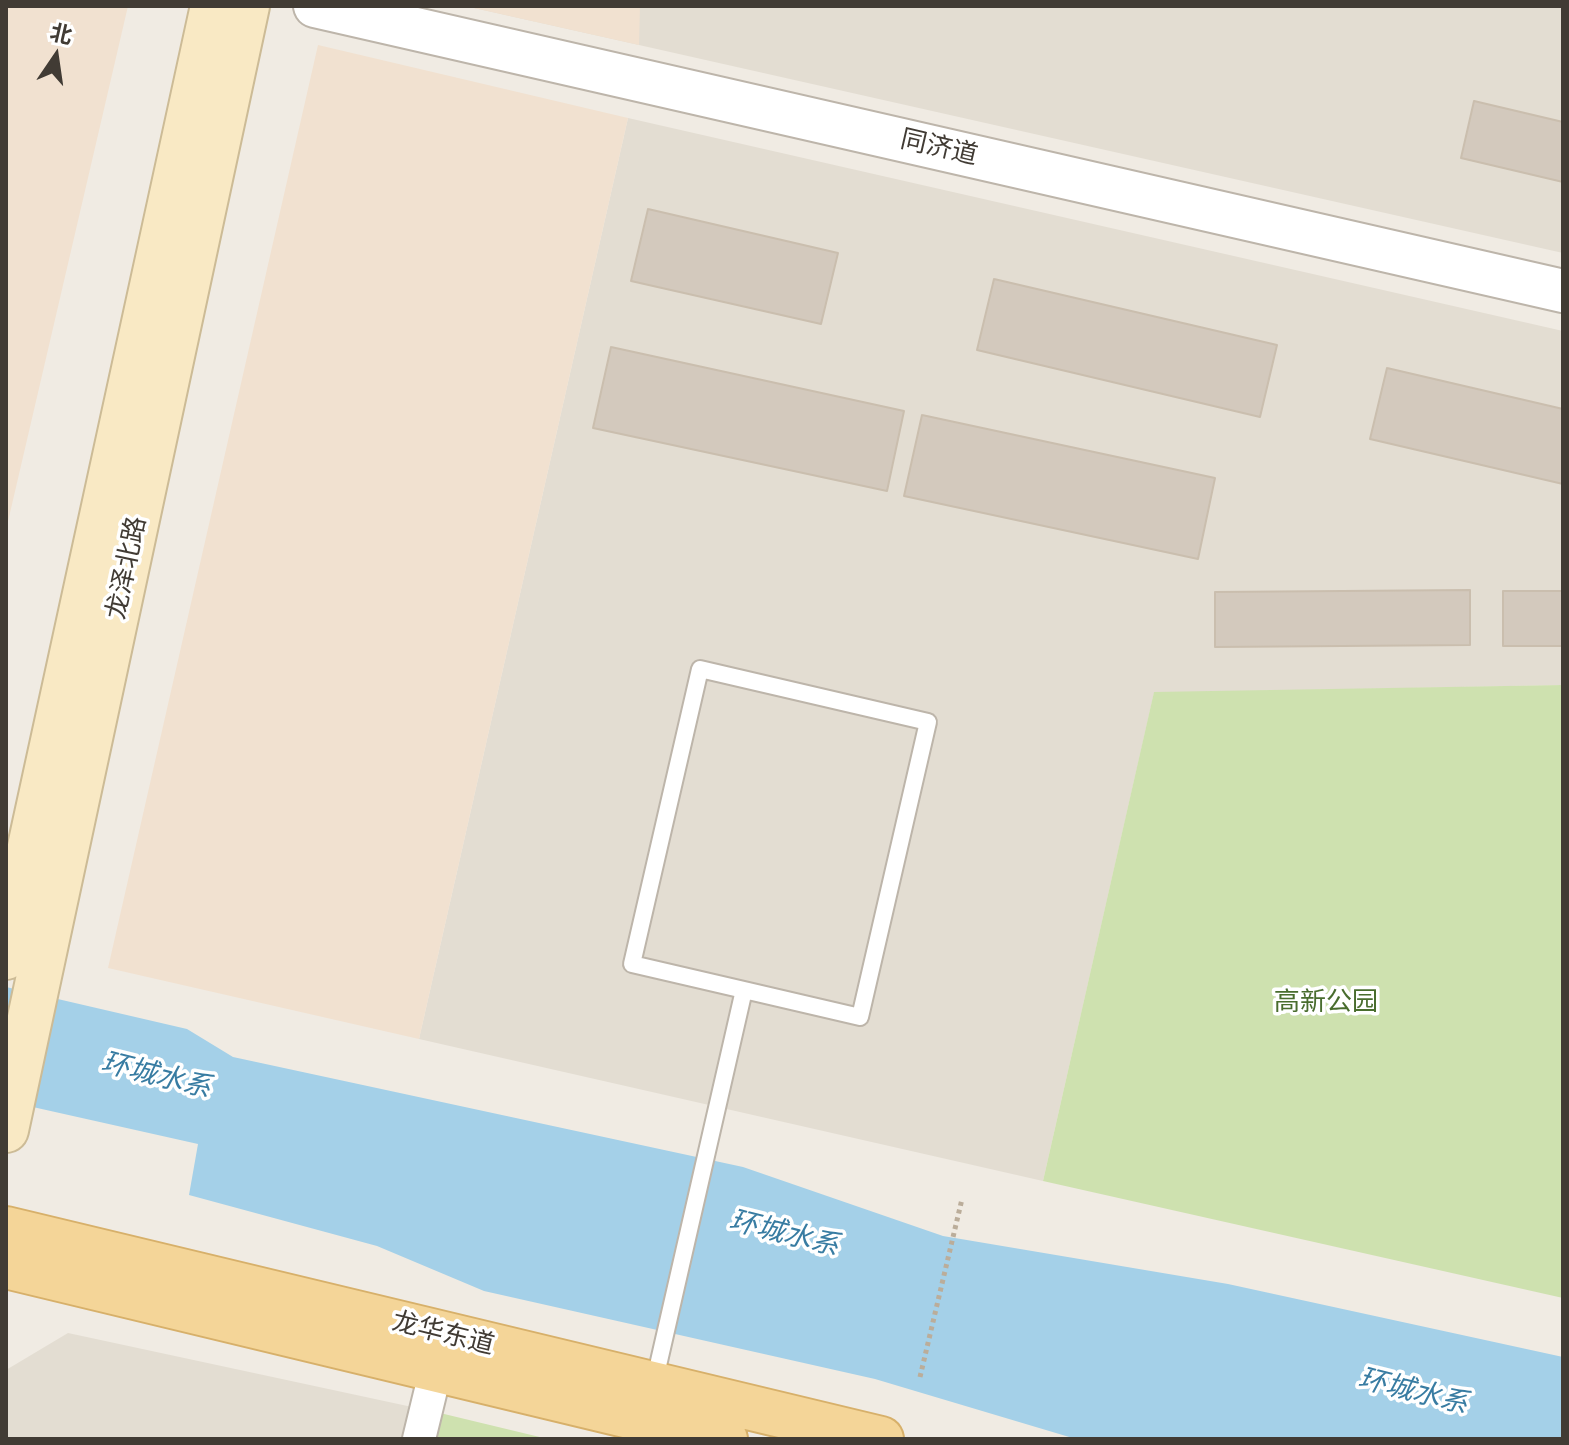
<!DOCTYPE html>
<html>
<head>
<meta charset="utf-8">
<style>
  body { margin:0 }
  #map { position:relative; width:1569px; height:1445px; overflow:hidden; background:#f0ebe3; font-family:"Noto Sans","Noto Sans SC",sans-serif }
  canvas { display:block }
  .frame { position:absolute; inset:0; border:8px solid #413b34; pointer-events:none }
  .north { position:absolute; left:16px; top:16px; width:80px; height:80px; -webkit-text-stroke:6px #fff; paint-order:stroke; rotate:13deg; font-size:22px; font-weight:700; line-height:32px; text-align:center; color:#413b34 }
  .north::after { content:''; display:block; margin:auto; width:28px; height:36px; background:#413b34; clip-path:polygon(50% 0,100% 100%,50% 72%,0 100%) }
</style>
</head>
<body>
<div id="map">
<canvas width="1569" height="1445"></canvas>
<div class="frame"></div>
<div class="north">北</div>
</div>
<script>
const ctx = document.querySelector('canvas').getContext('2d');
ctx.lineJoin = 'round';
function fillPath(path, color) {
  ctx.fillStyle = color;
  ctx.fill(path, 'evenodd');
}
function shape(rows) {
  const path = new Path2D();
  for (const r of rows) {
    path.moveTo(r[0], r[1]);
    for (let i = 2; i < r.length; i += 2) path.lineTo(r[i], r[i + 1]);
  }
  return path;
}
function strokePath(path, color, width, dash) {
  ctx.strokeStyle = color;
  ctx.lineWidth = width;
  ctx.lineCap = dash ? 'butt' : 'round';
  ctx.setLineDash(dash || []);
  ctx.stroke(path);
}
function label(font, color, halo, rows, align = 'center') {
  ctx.font = font + ' "Noto Sans","Noto Sans SC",sans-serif';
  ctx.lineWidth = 7;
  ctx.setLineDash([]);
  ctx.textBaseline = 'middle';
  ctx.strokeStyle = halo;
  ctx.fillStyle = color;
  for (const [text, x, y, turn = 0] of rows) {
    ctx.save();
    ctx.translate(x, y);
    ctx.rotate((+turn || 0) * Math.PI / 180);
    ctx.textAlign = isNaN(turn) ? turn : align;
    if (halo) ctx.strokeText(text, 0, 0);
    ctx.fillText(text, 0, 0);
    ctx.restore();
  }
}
const residential = shape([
  [465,6,1563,6,1563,253,639,45],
  [628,118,1563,331,1563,685,1154,693,1043,1181,419,1039],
  [68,1333,440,1413,434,1439,6,1439,6,1370]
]);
const commercial = shape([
  [6,6,128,6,6,530],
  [465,6,640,6,639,45],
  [318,45,628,118,419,1039,108,968]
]);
const green = shape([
  [1563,685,1563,1298,1043,1181,1154,692],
  [440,1413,548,1439,434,1439]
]);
const water = shape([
  [6,987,187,1029,233,1057,743,1167,943,1236,1228,1284,1563,1357,1563,1439,1076,1439,875,1379,484,1291,377,1246,189,1195,198,1144,6,1101]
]);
const building = shape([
  [1474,101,1563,122,1563,182,1461,158,1474,101],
  [648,209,838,253,821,324,631,281,648,209],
  [994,279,1277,345,1260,417,977,350,994,279],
  [611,347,904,411,887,491,593,428,611,347],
  [1387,368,1563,409,1563,484,1370,439,1387,368],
  [922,415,1215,478,1198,559,904,496,922,415],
  [1470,590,1470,645,1215,647,1215,592,1470,590],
  [1503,591,1563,591,1563,646,1503,646,1503,591]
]);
const path = shape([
  [920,1377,962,1199]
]);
const service = shape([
  [654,1383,744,990,632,964,700,669,928,722,860,1017,744,990]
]);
const minor = shape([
  [419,1439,436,1369]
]);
const tertiary = shape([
  [315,6,1563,291]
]);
const secondary = shape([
  [6,957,213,6],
  [6,1130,247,6]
]);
const primary = shape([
  [6,1229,881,1439],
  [6,1266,725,1439]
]);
const streetNames = [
  ["同济道",939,148,13],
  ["龙泽北路",127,568,-78],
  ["龙华东道",443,1334,14]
];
const parkNames = [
  ["高新公园",1326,1003]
];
const waterNames = [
  ["环城水系",156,1076,14],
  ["环城水系",784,1234,14],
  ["环城水系",1413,1392,14]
];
fillPath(residential, '#e3ddd2');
fillPath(commercial, '#f1e1d0');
fillPath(green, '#cee1af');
fillPath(water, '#a4d0e8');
fillPath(building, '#d3c9bd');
strokePath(building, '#cabeae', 2);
strokePath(service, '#bdb5aa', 20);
strokePath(minor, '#bdb5aa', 36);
strokePath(tertiary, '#bdb5aa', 46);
strokePath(secondary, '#ccbb96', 48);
strokePath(primary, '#d7b06a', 48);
strokePath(path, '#bbad9a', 5, [4, 4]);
strokePath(service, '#fff', 16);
strokePath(minor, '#fff', 32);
strokePath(tertiary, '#fff', 42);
strokePath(secondary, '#f9e9c4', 44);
strokePath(primary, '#f4d598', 44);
label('26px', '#413b34', '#fff', streetNames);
label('26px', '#496d2e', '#fff', parkNames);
label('italic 28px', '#387ca2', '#fff', waterNames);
</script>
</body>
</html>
